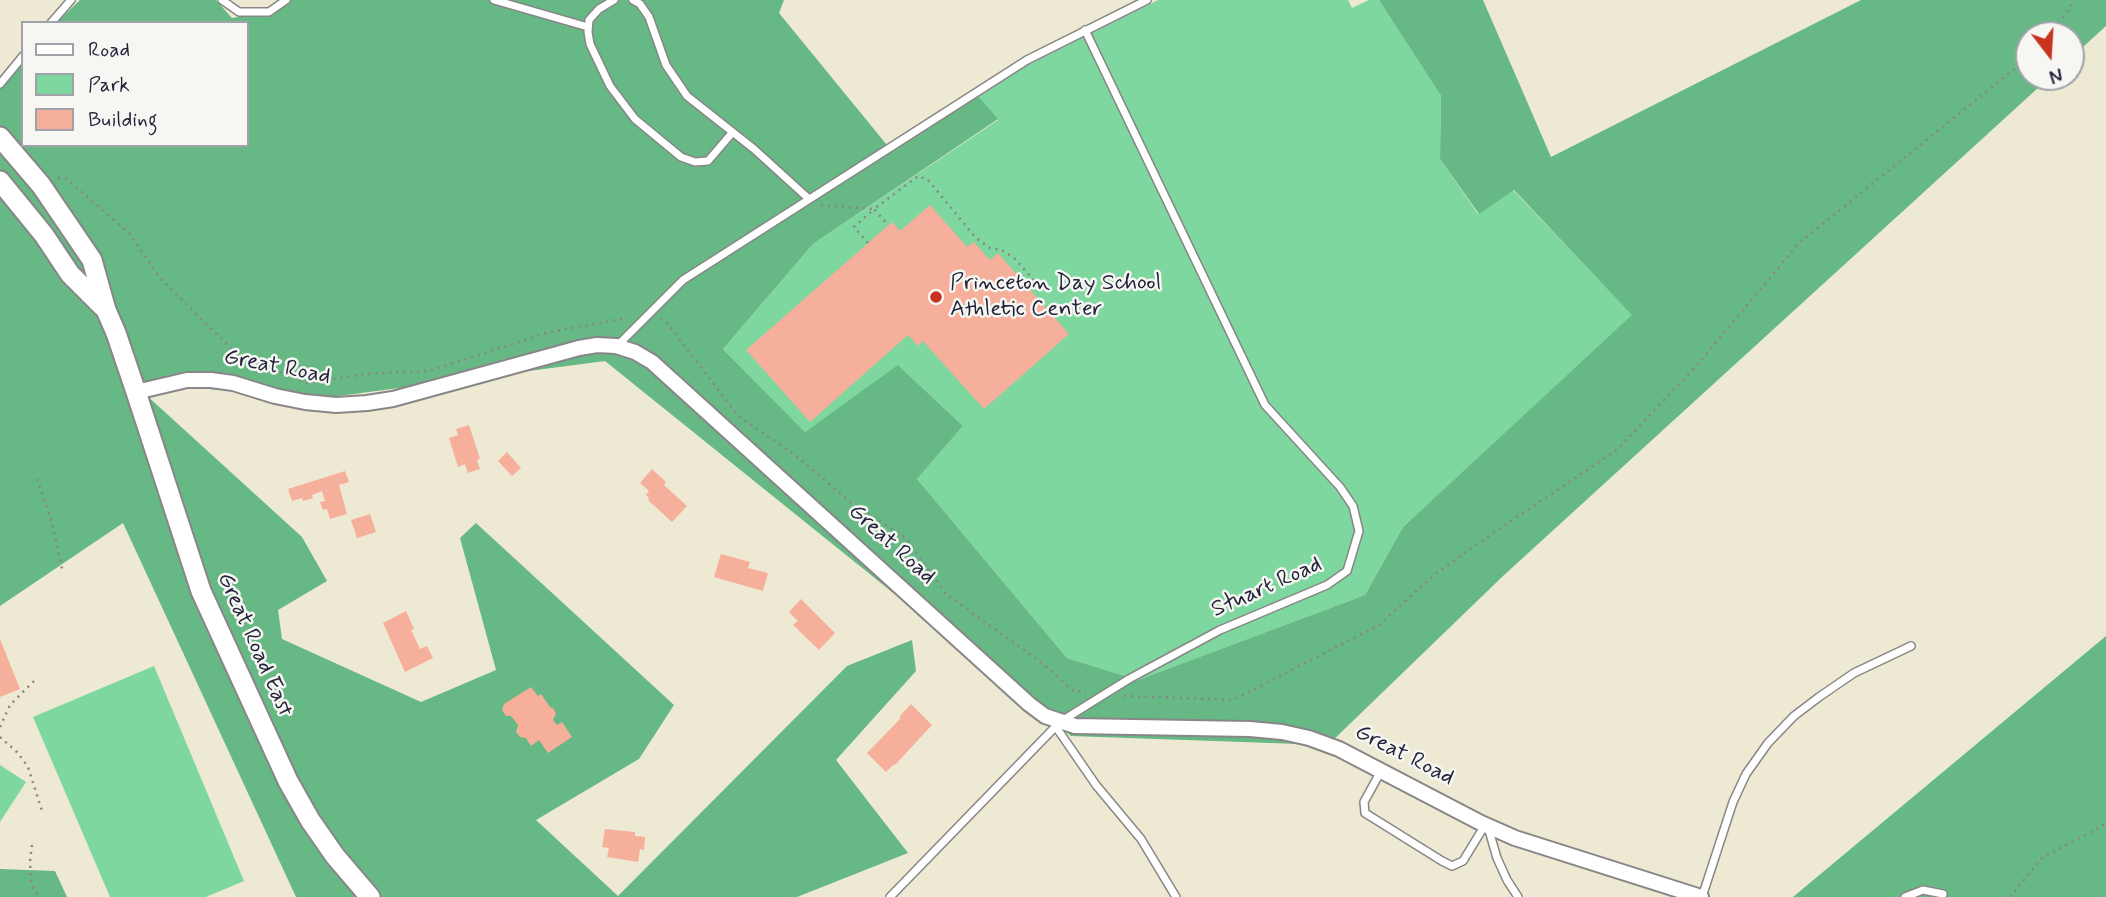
<!DOCTYPE html>
<html>
<head>
<meta charset="utf-8">
<style>
  body { margin:0 }
  #map { position:relative; width:2106px; height:897px; overflow:hidden; background:#eee9d2; font-family:Mynerve,sans-serif }
  canvas { display:block }
  .legend { position:absolute; left:21px; top:21px; width:228px; height:126px; box-sizing:border-box; background:#f6f6f2; border:2px solid #a1a1a9; margin:0; padding:9px 12px; list-style:none; font-size:21px; color:#22223b }
  .legend li { display:flex; align-items:center; gap:14px; height:35px }
  .legend b { width:35px; border:2px solid #a1a1a9 }
  .north { position:absolute; left:2015px; top:21px; width:70px; height:70px; box-sizing:border-box; background:#f6f6f2; border:2px solid #a1a1a9; border-radius:50%; rotate:163deg; font-size:19px; font-weight:700; line-height:28px; text-align:center; color:#22223b }
  .north::after { content:''; display:block; margin:auto; width:24px; height:32px; background:#c8321e; clip-path:polygon(50% 0,100% 100%,50% 72%,0 100%) }
</style>
</head>
<body>
<div id="map">
<canvas width="2106" height="897"></canvas>
<ul class="legend">
<li><b style="height:9px;background:#fff"></b>Road</li>
<li><b style="height:19px;background:#7dd79e"></b>Park</li>
<li><b style="height:19px;background:#f6af9b"></b>Building</li>
</ul>
<div class="north">N</div>
</div>
<script>
const ctx = document.querySelector('canvas').getContext('2d');
ctx.lineJoin = 'round';
function fillPath(path, color) {
  ctx.fillStyle = color;
  ctx.fill(path, 'evenodd');
}
function shape(rows) {
  const path = new Path2D();
  for (const r of rows) {
    path.moveTo(r[0], r[1]);
    for (let i = 2; i < r.length; i += 2) path.lineTo(r[i], r[i + 1]);
  }
  return path;
}
function strokePath(path, color, width, dash) {
  ctx.strokeStyle = color;
  ctx.lineWidth = width;
  ctx.lineCap = dash ? 'butt' : 'round';
  ctx.setLineDash(dash || []);
  ctx.stroke(path);
}
function label(font, color, halo, rows, align = 'center') {
  ctx.font = font + ' Mynerve,sans-serif';
  ctx.lineWidth = 5;
  ctx.setLineDash([]);
  ctx.textBaseline = 'middle';
  ctx.strokeStyle = halo;
  ctx.fillStyle = color;
  for (const [text, x, y, turn = 0] of rows) {
    ctx.save();
    ctx.translate(x, y);
    ctx.rotate((+turn || 0) * Math.PI / 180);
    ctx.textAlign = isNaN(turn) ? turn : align;
    if (halo) ctx.strokeText(text, 0, 0);
    ctx.fillText(text, 0, 0);
    ctx.restore();
  }
}
const green = shape([
  [1158,0,1348,0,1352,8,1369,0,1379,0,1441,96,1440,159,1478,214,1513,190,1633,315,1403,527,1365,595,1138,680,1067,658,917,479,963,426,899,366,805,432,723,349,813,244,998,120,973,90],
  [154,666,244,881,206,897,110,897,33,717],
  [0,765,26,782,0,822]
]);
const forest = shape([
  [80,0,216,0,232,18,261,13,280,0,784,0,779,13,891,150,973,90,998,119,813,244,723,349,805,432,898,365,963,426,917,479,1067,658,1138,680,1365,595,1403,527,1632,315,1514,190,1479,214,1440,159,1441,96,1379,0,1483,0,1551,157,1861,0,2106,0,2106,26,2071,58,2071,35,2029,35,2029,77,2050,77,1503,576,1328,745,1071,736,605,361,323,398,133,383,302,537,327,581,278,610,282,639,421,702,496,670,460,538,476,523,674,705,639,759,536,820,618,896,847,666,912,640,916,671,836,760,908,853,797,897,296,897,123,523,0,606,0,76,23,54,23,145,247,145,247,23,56,23],
  [2106,636,2106,897,1793,897],
  [0,869,55,871,67,897,0,897]
]);
const building = shape([
  [930,205,967,247,974,242,990,260,998,253,1069,334,984,409,923,341,918,346,908,335,810,422,746,350,892,222,900,231],
  [469,425,480,459,477,460,480,469,468,473,465,464,458,467,449,438,458,435,456,429],
  [507,452,521,468,512,476,498,461],
  [652,469,666,482,664,485,687,506,672,522,648,500,649,498,646,495,649,491,640,483],
  [345,471,349,482,339,485,347,514,330,519,327,509,323,510,320,502,325,501,322,491,312,495,313,498,303,501,302,498,292,501,288,489],
  [370,514,376,532,357,538,351,520],
  [721,554,750,562,748,568,768,573,763,591,714,577],
  [801,599,835,633,819,650,793,625,798,621,789,612],
  [406,611,414,629,411,630,420,649,427,646,433,658,405,672,383,623],
  [0,639,20,689,0,697],
  [531,687,538,696,541,694,550,707,553,708,556,714,553,720,557,725,562,722,572,737,548,753,539,740,531,746,526,738,520,737,516,732,518,725,511,716,506,716,502,710,504,704],
  [911,704,932,725,895,765,894,764,886,772,867,753,901,718,899,717],
  [605,829,635,832,635,836,645,837,644,850,640,849,638,862,607,857,609,848,602,847]
]);
const path = shape([
  [2051,35,2075,0],
  [58,178,67,179,129,233,160,278,239,356,308,383,366,374,428,371,550,332,627,318],
  [821,205,874,209,918,176,928,180,976,238,990,248,1002,250,1014,258,1040,287],
  [868,243,854,227,874,209,888,225],
  [660,319,667,323,739,417,794,454,850,502,906,538,946,594,1042,663,1072,690,1086,692],
  [37,479,51,518,63,573],
  [1124,696,1233,700,1379,625,1434,575,1490,535,1617,450,1698,364,1798,244,2029,57],
  [0,727,10,705,36,679],
  [0,737,18,753,28,767,42,811],
  [32,845,30,861,31,883,39,897],
  [2010,897,2042,858,2106,824]
]);
const service = shape([
  [222,0,239,12,269,12,286,0],
  [494,0,588,27],
  [614,0,599,9,589,20,588,32,590,44,610,86,635,119,681,157,695,162,708,161,732,133],
  [633,0,640,4,649,17,666,65,687,96,754,149,809,199],
  [51,23,71,0],
  [0,84,23,56],
  [617,346,683,280,1027,60,1147,0],
  [1056,727,1096,785,1141,839,1176,897],
  [1381,771,1364,802,1365,813,1442,861,1452,866,1463,861,1485,825],
  [1488,827,1497,858,1507,880,1518,897],
  [890,897,1060,722,1129,679,1220,630,1327,585,1347,571,1359,531,1353,506,1340,487,1265,405,1085,30],
  [1702,897,1733,802,1746,774,1768,743,1794,716,1819,697,1854,673,1911,646],
  [1905,897,1923,890,1943,894]
]);
const minor = shape([
  [136,392,187,380,211,380,233,383,275,396,305,402,336,405,367,403,393,399,579,348,597,345,616,346,635,352,652,362,1029,704,1045,716,1075,726,1250,729,1282,732,1309,738,1339,749,1481,823,1515,838,1701,897]
]);
const tertiary = shape([
  [0,137,41,185,92,260,106,310,116,333,136,392,201,591,288,781,310,820,335,856,370,897],
  [0,181,44,235,70,274,103,307]
]);
const markers = [
  [936,297,7,"#c8321e"]
];
const poiNames = [
  ["Princeton Day School",950,284],
  ["Athletic Center",950,310]
];
const streetNames = [
  ["Great Road",277,368,11],
  ["Great Road",891,545,42],
  ["Stuart Road",1267,588,-24],
  ["Great Road East",254,645,66],
  ["Great Road",1404,756,27]
];
fillPath(green, '#7dd79e');
fillPath(forest, '#66b885');
fillPath(building, '#f6af9b');
strokePath(service, '#888686', 10);
strokePath(minor, '#888686', 18);
strokePath(tertiary, '#888686', 23);
strokePath(path, '#888686', 2.5, [2, 5]);
strokePath(service, '#fff', 7);
strokePath(minor, '#fff', 14);
strokePath(tertiary, '#fff', 19);
for (const [x, y, r, color] of markers) {
  const dot = new Path2D();
  dot.arc(x, y, r, 0, 2 * Math.PI);
  ctx.fillStyle = color;
  ctx.fill(dot);
  strokePath(dot, '#f6f6f2', 2.5);
}
label('23px', '#22223b', '#f6f6f2', poiNames, 'left');
label('23px', '#22223b', '#f6f6f2', streetNames);
</script>
</body>
</html>
